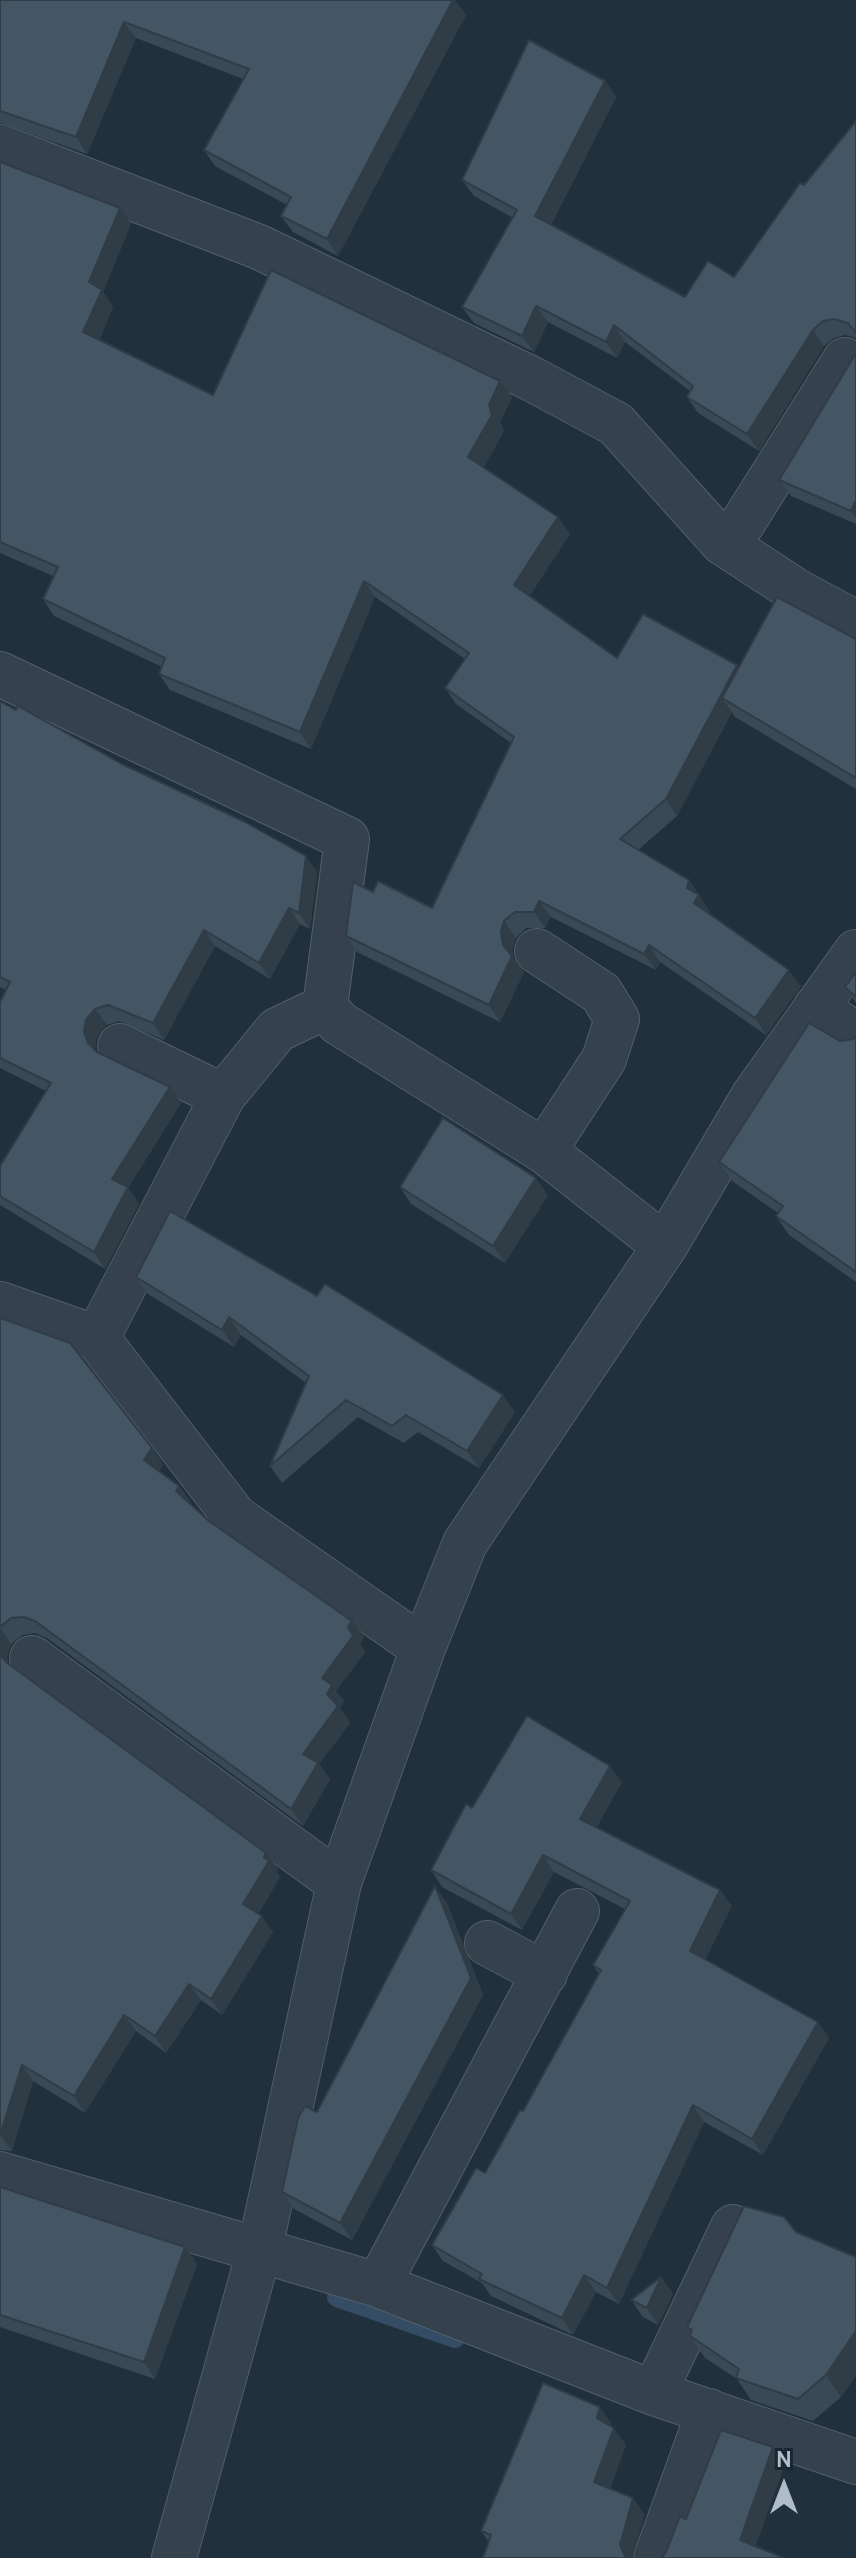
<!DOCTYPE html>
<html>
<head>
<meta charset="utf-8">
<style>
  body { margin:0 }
  #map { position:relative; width:856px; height:2558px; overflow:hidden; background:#21303d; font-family:Overpass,sans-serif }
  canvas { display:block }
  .north { position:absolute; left:744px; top:2446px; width:80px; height:80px; -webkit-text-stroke:6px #1a2632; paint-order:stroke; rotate:0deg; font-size:22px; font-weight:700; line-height:32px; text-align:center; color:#b0bcc9 }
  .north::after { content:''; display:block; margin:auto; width:28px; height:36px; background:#b0bcc9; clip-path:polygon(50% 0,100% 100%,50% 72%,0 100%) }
</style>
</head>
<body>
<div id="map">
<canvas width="856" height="2558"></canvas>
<div class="north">N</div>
</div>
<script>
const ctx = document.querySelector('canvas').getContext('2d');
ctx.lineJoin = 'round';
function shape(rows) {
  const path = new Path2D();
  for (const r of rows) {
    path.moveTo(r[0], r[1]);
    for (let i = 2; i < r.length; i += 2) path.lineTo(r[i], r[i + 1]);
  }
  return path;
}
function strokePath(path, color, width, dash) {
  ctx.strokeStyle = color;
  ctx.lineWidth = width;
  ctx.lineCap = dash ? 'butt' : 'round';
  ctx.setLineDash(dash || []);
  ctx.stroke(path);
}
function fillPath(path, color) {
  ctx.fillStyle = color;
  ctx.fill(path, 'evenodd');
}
const stream = shape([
  [337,2297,455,2338]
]);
const street = shape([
  [0,147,259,247,532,379,616,424,723,543,798,592,856,623],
  [723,543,742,524,845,360],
  [0,674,347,839,325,1007,339,1023,544,1151,665,1246],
  [537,951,601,993,617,1019,604,1059,544,1151],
  [816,1007,856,1035],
  [120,1046,223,1096],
  [0,1304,97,1338,235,1517,423,1648],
  [97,1338,223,1096,277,1030,325,1007],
  [32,1658,339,1883],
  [487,1943,545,1974],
  [0,2174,378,2285,654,2393,856,2462],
  [378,2285,577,1911],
  [654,2393,733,2227],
  [174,2558,260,2248,339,1883,423,1648,465,1543,665,1246,754,1095,856,952],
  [656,2558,709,2411]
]);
const wall = shape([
  [0,0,455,0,466,15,338,256,293,232,281,216,287,205,215,166,204,150,243,79,136,38,87,154,0,123],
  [605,81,616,97,551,225,685,297,734,277,804,185,856,121,856,338,845,335,834,338,824,346,759,451,698,413,687,397,690,391,625,342,617,358,548,322,534,352,474,323,462,307,513,218,474,196,462,180],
  [0,162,120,208,131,224,103,292,113,307,99,340,213,395,500,381,512,397,500,422,504,431,484,467,558,517,570,534,529,596,617,658,739,668,856,639,856,789,735,717,732,712,677,816,638,850,689,880,710,912,709,914,801,986,766,1035,660,962,656,970,551,917,545,928,526,928,516,938,512,949,514,958,524,972,500,1022,357,952,346,936,373,892,432,908,511,743,456,704,445,688,465,659,375,597,311,749,170,690,159,674,162,667,54,616,43,599,53,576,0,553],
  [856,353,856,524,791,496,779,480],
  [0,701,122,764,317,872,310,929,300,924,270,979,215,946,164,1040,119,1021,107,1025,97,1036,95,1049,96,1051,170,1087,181,1103,128,1188,139,1204,105,1269,0,1205,0,1166,46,1091,0,1068,0,1002,6,990,0,987],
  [856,972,856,1003,845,987],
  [856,1037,856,1282,789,1235,776,1216,778,1213,732,1181,719,1162,840,1041,853,1039],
  [400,1187,548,1195,505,1263,411,1204],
  [136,1277,515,1412,479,1468,418,1432,404,1443,358,1417,282,1483,270,1466,306,1383,241,1335,234,1347,148,1294],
  [0,1318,152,1448,163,1465,159,1471,179,1486,191,1502,190,1503,209,1521,364,1637,360,1644,365,1652,336,1691,344,1701,340,1708,350,1723,319,1764,330,1779,303,1826,47,1638,35,1633,23,1635,11,1644,7,1656,8,1664,266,1853,278,1869,276,1871,280,1877,258,1914,273,1932,222,2015,201,2000,166,2053,136,2031,85,2113,33,2081,12,2151,0,2150],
  [622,1782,596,1828,732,1906,705,1960,818,2022,829,2038,763,2155,704,2122,619,2304,596,2292,573,2335,491,2296,482,2283,443,2261,432,2245,485,2173,523,2111,599,1974,593,1965,625,1909,554,1872,522,1930,442,1887,431,1870,472,1808],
  [447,1903,483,1995,352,2240,294,2209,282,2192,317,2112],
  [0,2187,185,2247,197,2264,155,2379,0,2327],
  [796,2232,856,2257,856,2376,841,2397,813,2421,751,2400,737,2379,705,2358,690,2336,691,2332,687,2327],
  [661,2277,673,2294,658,2325,643,2317,631,2300],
  [612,2424,611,2426,626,2445,610,2488,645,2515,489,2542,481,2531]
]);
const shadedWall = shape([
  [453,0,455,0,466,15,338,256,327,239],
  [124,22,136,38,87,154,76,137],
  [605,81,616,97,547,233,535,216],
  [120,208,131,224,103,292,113,307,95,348,83,332,89,282],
  [536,306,548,322,534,352,522,336],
  [614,325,625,342,617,358,606,342],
  [813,330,824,346,759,451,747,434],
  [500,381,512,397,500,422,504,431,480,474,468,457,489,405],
  [856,500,856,518,851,511],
  [558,517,570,534,526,602,514,585],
  [364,581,375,597,311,749,300,732],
  [737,665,748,682,722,698,732,712,677,816,666,799],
  [306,856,317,872,310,929,299,913],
  [689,880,710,912,706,920,694,903,687,888],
  [539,901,551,917,545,928,534,912],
  [289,908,300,924,270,979,259,963],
  [504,921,516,938,512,949,514,958,524,972,500,1022,489,1005,503,945,501,932],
  [204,930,215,946,164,1040,153,1023],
  [649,945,660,962,656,970,644,954],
  [789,970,801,986,766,1035,755,1018],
  [95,1009,107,1025,97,1036,95,1049,99,1059,88,1043,84,1032,86,1020],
  [170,1087,181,1103,128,1188,139,1204,105,1269,94,1252,112,1179],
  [536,1178,548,1195,505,1263,493,1246],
  [229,1317,241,1335,234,1347,222,1330],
  [503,1395,515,1412,479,1468,467,1451],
  [152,1448,163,1465,155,1476,144,1460],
  [179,1486,191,1502,187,1507,176,1491],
  [352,1621,364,1637,360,1644,365,1652,336,1691,344,1701,340,1708,350,1723,319,1764,330,1779,303,1826,291,1809,303,1754,327,1694,322,1678],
  [0,1628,11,1644,7,1656,9,1667,0,1655],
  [610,1766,622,1782,591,1836,580,1819],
  [266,1853,278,1869,276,1871,280,1877,254,1921,243,1904],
  [543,1855,554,1872,522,1930,511,1914],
  [435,1886,447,1903,483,1995,352,2240,340,2223],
  [720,1890,732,1906,702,1967,690,1951],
  [262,1916,273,1932,222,2015,211,1999],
  [189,1984,201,2000,166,2053,155,2036],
  [124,2015,136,2031,85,2113,74,2096],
  [818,2022,829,2038,763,2155,752,2139],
  [22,2065,33,2081,12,2151,0,2135],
  [693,2105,704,2122,619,2304,607,2288],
  [185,2247,197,2264,155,2379,144,2362],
  [584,2275,596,2292,573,2335,562,2318],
  [661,2277,673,2294,658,2325,647,2308],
  [856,2331,856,2376,841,2397,826,2375],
  [600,2407,612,2424,608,2435,597,2418],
  [614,2428,626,2445,606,2499,594,2482],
  [773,2447,785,2464,752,2557,740,2540],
  [633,2498,645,2515,632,2558,626,2558,620,2545]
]);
const building = shape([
  [0,0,453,0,327,239,281,216,291,197,204,150,249,69,124,22,76,137,0,111,0,0],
  [529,40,605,81,535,216,685,297,708,261,734,277,800,183,804,185,856,121,856,333,848,323,834,319,823,321,813,330,747,434,687,397,693,386,614,325,606,342,536,306,522,336,462,307,517,210,462,180,529,40],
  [0,162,120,208,89,282,102,290,83,332,213,395,271,270,500,381,489,405,492,415,468,457,558,517,514,585,617,658,643,614,737,665,666,799,620,839,689,880,687,888,699,895,694,903,789,970,755,1018,649,945,644,954,539,901,534,912,515,912,504,921,501,932,503,945,512,956,489,1005,346,936,353,882,373,892,378,881,432,908,514,737,445,688,469,653,364,581,300,732,159,674,165,658,43,599,58,567,0,542,0,162],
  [856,353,856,500,851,511,779,480,856,353],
  [777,597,856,639,856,778,722,698,777,597],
  [0,701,16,710,18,706,122,764,243,821,306,856,299,913,289,908,259,963,204,930,153,1023,108,1005,95,1009,86,1020,84,1032,88,1043,97,1052,170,1087,112,1179,128,1187,94,1252,0,1196,0,1166,51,1083,0,1058,0,1002,10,982,0,977,0,701],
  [856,972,856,997,845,987,856,972],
  [809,1023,840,1041,853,1039,856,1037,856,1272,776,1216,783,1206,719,1162,809,1023],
  [443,1118,536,1178,493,1246,400,1187,443,1118],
  [170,1211,317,1296,325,1284,503,1395,467,1451,406,1415,392,1426,346,1400,270,1466,309,1376,229,1317,222,1330,136,1277,170,1211],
  [0,1318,70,1343,152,1448,144,1460,179,1486,176,1491,209,1521,352,1621,348,1627,353,1636,322,1678,332,1685,327,1694,338,1706,303,1754,318,1763,291,1809,35,1621,24,1617,11,1618,0,1627,0,1318],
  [0,1654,6,1662,266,1853,264,1857,269,1861,243,1904,262,1916,211,1999,189,1984,155,2036,124,2015,74,2096,22,2065,0,2135,0,1654],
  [527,1716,610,1766,580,1819,720,1890,690,1951,818,2022,752,2139,693,2105,607,2288,584,2275,562,2318,479,2279,482,2274,432,2245,476,2168,485,2173,520,2110,523,2111,601,1970,593,1965,630,1901,543,1855,511,1914,431,1870,466,1804,472,1808,527,1716],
  [435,1886,471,1978,340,2223,282,2192,298,2118,305,2106,317,2112,435,1886],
  [0,2187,185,2247,144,2362,0,2315,0,2187],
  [744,2206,784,2217,796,2232,856,2257,856,2331,826,2375,798,2399,736,2378,739,2369,690,2336,692,2330,687,2327,744,2206],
  [661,2277,647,2308,631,2300,661,2277],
  [543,2383,600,2407,597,2418,614,2428,594,2482,633,2498,620,2545,626,2558,483,2558,491,2535,481,2531,543,2383],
  [721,2430,773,2447,740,2540,784,2558,662,2558,667,2550,680,2516,686,2519,721,2430]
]);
strokePath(stream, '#344d65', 20);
strokePath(street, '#535f6b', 46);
strokePath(street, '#35414d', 44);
fillPath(wall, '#3a4956');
fillPath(shadedWall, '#303c46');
fillPath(building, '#445564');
strokePath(building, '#303c46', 2);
</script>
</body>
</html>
